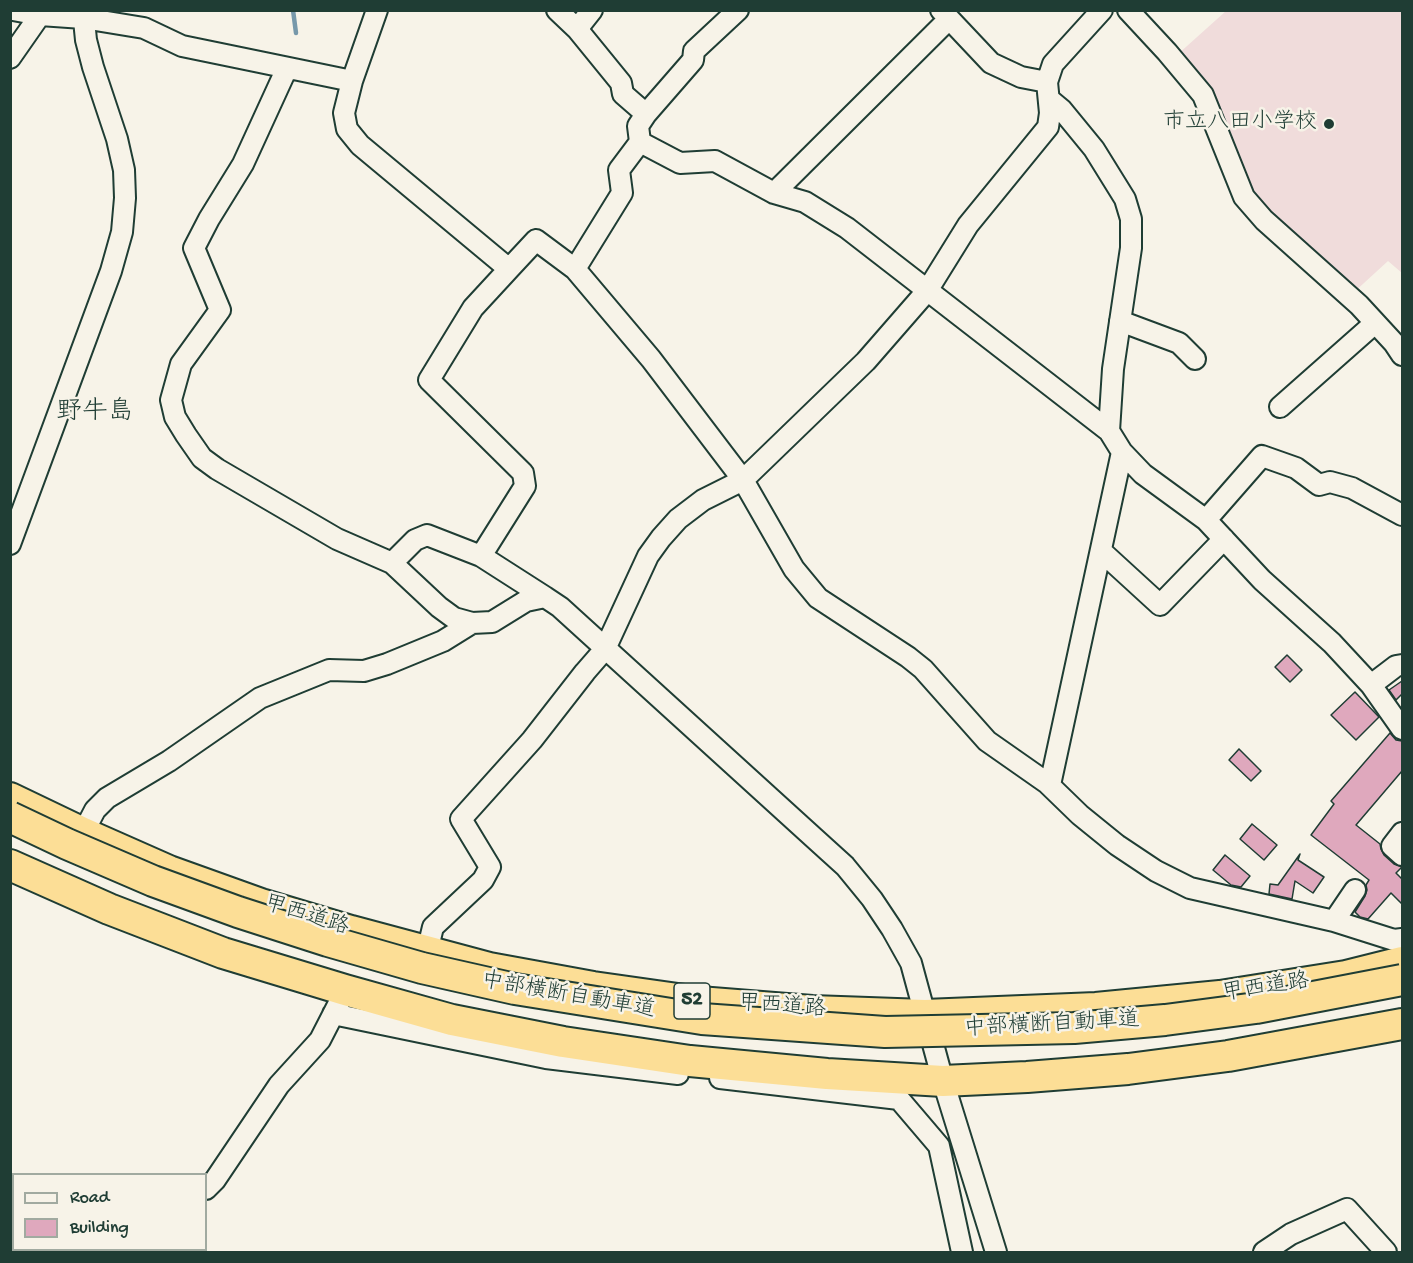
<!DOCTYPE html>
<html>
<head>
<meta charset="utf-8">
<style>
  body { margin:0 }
  #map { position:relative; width:1413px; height:1263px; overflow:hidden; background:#f7f3e8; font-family:"Gochi Hand",sans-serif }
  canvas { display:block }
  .frame { position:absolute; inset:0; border:12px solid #1f3d34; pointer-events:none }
  .legend { position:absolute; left:12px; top:1173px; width:195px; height:78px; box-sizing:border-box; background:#f7f3e8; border:2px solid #a1aaa0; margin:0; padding:8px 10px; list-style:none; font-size:18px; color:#1f3d34 }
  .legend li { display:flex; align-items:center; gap:12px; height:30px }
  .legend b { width:30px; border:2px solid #a1aaa0 }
</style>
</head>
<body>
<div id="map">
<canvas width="1413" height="1263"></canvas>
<div class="frame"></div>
<ul class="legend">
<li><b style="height:8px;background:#f7f3e8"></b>Road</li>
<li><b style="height:16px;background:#dfa8bd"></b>Building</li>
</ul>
</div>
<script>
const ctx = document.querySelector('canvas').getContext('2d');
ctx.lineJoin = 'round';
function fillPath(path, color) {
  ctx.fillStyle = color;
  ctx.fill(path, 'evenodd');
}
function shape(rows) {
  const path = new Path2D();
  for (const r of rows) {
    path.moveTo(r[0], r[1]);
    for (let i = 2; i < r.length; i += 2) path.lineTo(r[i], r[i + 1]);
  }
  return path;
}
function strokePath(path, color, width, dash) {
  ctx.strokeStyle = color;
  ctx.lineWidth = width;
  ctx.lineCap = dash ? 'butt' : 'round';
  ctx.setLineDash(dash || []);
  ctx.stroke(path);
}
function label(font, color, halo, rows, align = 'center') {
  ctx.font = font + ' "Gochi Hand","Klee One",sans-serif';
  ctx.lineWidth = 5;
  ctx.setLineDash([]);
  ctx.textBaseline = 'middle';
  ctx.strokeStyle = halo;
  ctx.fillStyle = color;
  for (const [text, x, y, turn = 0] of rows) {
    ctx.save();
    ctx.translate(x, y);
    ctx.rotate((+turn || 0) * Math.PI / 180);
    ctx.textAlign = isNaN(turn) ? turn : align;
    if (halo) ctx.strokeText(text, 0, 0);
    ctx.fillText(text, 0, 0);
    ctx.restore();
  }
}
const built = shape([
  [1226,11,1402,11,1402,273,1388,261,1352,294,1258,209,1177,55]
]);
const stream = shape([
  [293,10,296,33]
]);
const building = shape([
  [1287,655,1302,670,1290,682,1275,667,1287,655],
  [1402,681,1402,694,1396,700,1389,690,1402,681],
  [1355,692,1379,717,1356,740,1331,715,1355,692],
  [1390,733,1396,740,1402,741,1402,771,1356,825,1380,844,1381,849,1384,855,1394,864,1402,867,1396,873,1402,879,1402,904,1391,893,1368,919,1360,917,1355,912,1365,896,1367,890,1366,885,1369,880,1311,835,1334,804,1331,801,1390,733],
  [1239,749,1261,771,1251,781,1229,760,1239,749],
  [1252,824,1277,845,1264,860,1240,839,1252,824],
  [1300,854,1298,860,1324,877,1313,893,1295,881,1292,899,1269,894,1270,884,1278,885,1300,854],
  [1225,855,1250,876,1241,887,1231,885,1213,870,1225,855]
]);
const minor = shape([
  [13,10,40,15,83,18,144,28,182,46,352,81],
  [377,10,352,81,344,113,347,129,360,145,509,269,536,240,575,269,651,359,743,480,794,569,818,598,908,657,923,669,987,741,1047,783,1080,815,1117,845,1156,871,1190,888,1334,921,1394,940,1402,939],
  [557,10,577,29,621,83,623,94,646,114,638,126,640,142,619,170,622,193,575,269],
  [941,10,991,63,1021,77,1047,82],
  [1128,10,1167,52,1203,95,1244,197,1264,220,1359,305,1394,343,1402,355],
  [577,29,592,10],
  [10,58,40,15],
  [287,68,243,164,209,219,194,248,220,310,181,364,171,400,175,417,186,435,202,458,217,469,337,539,392,563,439,607,454,618,472,623],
  [1050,100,1062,110,1094,149,1125,199,1131,219,1131,248,1113,369,1109,431],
  [646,114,693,60,694,51,738,10],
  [640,142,680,163,715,161,774,193,805,202,847,228,1109,431,1122,452,1143,474,1206,520,1262,580,1332,643,1371,685,1402,729],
  [774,193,949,19],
  [1120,321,1179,343,1195,359],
  [1280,407,1375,323],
  [1206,520,1262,456,1296,468,1319,485,1330,482,1352,488,1402,515],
  [10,544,111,271,122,232,125,198,124,170,117,139,93,67,86,40,83,10],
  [1101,551,1160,605,1224,539],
  [481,556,525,486,523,473,429,380,473,308,509,269],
  [392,563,415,540,427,535,481,556,545,597],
  [1371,685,1396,666,1402,665],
  [1050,785,1122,452],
  [83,833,95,810,107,798,169,761,260,698,329,670,364,671,387,664,443,641,472,623,492,622,526,601,545,597,560,607,813,837,845,866,872,899,892,929,911,963,943,1081,996,1252],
  [1402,833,1392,846,1402,855],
  [1334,921,1355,890],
  [427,952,433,927,483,880,490,867,461,819,532,740,585,672,605,649,648,556,661,538,678,519,703,500,743,480,866,361,927,291,968,225,1048,127,1050,113,1047,82,1053,64,1102,10],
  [333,1014,546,1058,678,1074],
  [720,1078,899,1099,939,1146,962,1252],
  [206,1189,215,1180,279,1085,320,1040,339,1003],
  [142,1252,145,1250],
  [1264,1252,1291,1234,1347,1209,1386,1252]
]);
const highway = shape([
  [10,798,83,833,169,871,261,904,351,931,489,968,593,987,699,1002,812,1011,925,1015,1096,1008,1220,996,1346,976,1402,962],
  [10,865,109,909,223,953,345,990,452,1020,563,1042,690,1061,827,1074,943,1081,1027,1077,1128,1069,1228,1056,1402,1024]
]);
const highwayBridge = shape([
  [10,817,67,844,153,881,238,912,328,941,422,968,515,989,702,1019,885,1032,1074,1028,1165,1020,1256,1008,1402,980]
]);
const markers = [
  [1329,124,6,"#1f3d34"]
];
const shields = [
  [692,1001,36]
];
const shieldNames = [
  ["52",692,1001]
];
const poiNames = [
  ["市立八田小学校",1317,124]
];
const streetNames = [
  ["甲西道路",306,917,17],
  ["甲西道路",1266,989,-9],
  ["中部横断自動車道",568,997,10],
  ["甲西道路",782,1008,4],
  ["中部横断自動車道",1052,1026,-3]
];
const quarterNames = [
  ["野牛島",95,414]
];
fillPath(built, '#f0dcdb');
strokePath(stream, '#7798aa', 4.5);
fillPath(building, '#dfa8bd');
strokePath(building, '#1f3d34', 1.5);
strokePath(minor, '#1f3d34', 24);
strokePath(highway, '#1f3d34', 34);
strokePath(minor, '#f7f3e8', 20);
strokePath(highway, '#fcde96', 30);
strokePath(highwayBridge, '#1f3d34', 34, []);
strokePath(highwayBridge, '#fcde96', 30);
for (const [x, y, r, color] of markers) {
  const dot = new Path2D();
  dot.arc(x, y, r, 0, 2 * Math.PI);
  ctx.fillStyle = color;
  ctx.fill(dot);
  strokePath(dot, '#f7f3e8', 2);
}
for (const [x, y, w] of shields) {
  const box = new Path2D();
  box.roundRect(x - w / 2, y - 18, w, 36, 4.5);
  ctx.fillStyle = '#f7f3e8';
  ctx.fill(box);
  strokePath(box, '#1f3d34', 1.5);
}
label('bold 21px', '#1f3d34', null, shieldNames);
label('22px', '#1f3d34', '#f7f3e8', poiNames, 'right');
label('22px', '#1f3d34', '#f7f3e8', streetNames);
label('26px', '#1f3d34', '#f7f3e8', quarterNames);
</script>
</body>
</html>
